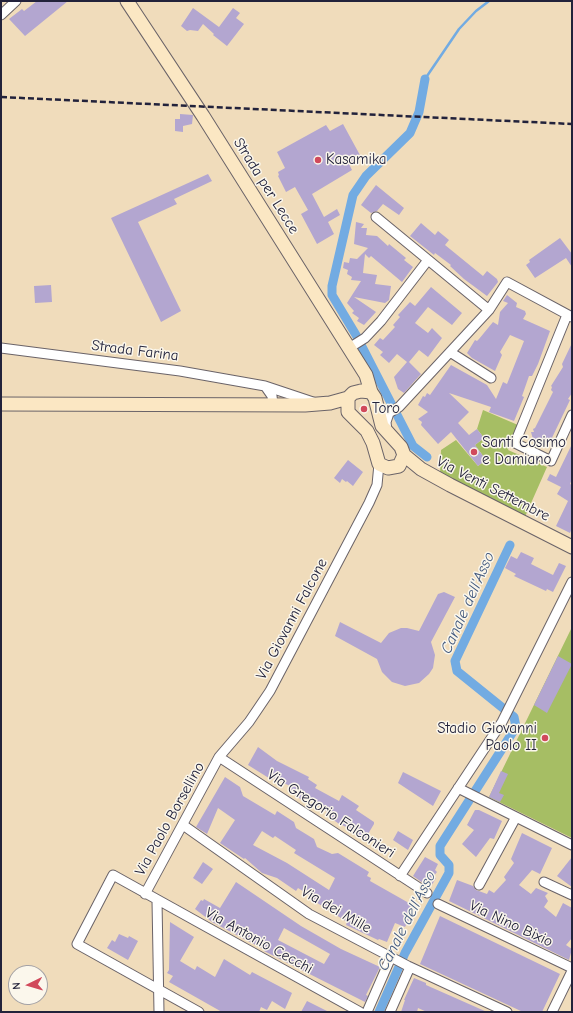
<!DOCTYPE html>
<html>
<head>
<meta charset="utf-8">
<style>
  body { margin:0 }
  #map { position:relative; width:573px; height:1013px; overflow:hidden; background:#f0dcbb; font-family:"Comic Neue",sans-serif }
  canvas { display:block }
  .frame { position:absolute; inset:0; border:2px solid #22223b; pointer-events:none }
  .north { position:absolute; left:8px; top:965px; width:40px; height:40px; box-sizing:border-box; background:#fbf7ec; border:1px solid #a4a2a5; border-radius:50%; rotate:265deg; font-size:11px; font-weight:700; line-height:16px; text-align:center; color:#22223b }
  .north::after { content:''; display:block; margin:auto; width:14px; height:18px; background:#d1495b; clip-path:polygon(50% 0,100% 100%,50% 72%,0 100%) }
</style>
</head>
<body>
<div id="map">
<canvas width="573" height="1013"></canvas>
<div class="frame"></div>
<div class="north">N</div>
</div>
<script>
const ctx = document.querySelector('canvas').getContext('2d');
ctx.lineJoin = 'round';
function fillPath(path, color) {
  ctx.fillStyle = color;
  ctx.fill(path, 'evenodd');
}
function shape(rows) {
  const path = new Path2D();
  for (const r of rows) {
    path.moveTo(r[0], r[1]);
    for (let i = 2; i < r.length; i += 2) path.lineTo(r[i], r[i + 1]);
  }
  return path;
}
function strokePath(path, color, width, dash) {
  ctx.strokeStyle = color;
  ctx.lineWidth = width;
  ctx.lineCap = dash ? 'butt' : 'round';
  ctx.setLineDash(dash || []);
  ctx.stroke(path);
}
function label(font, color, halo, rows, align = 'center') {
  ctx.font = font + ' "Comic Neue",sans-serif';
  ctx.lineWidth = 3;
  ctx.setLineDash([]);
  ctx.textBaseline = 'middle';
  ctx.strokeStyle = halo;
  ctx.fillStyle = color;
  for (const [text, x, y, turn = 0] of rows) {
    ctx.save();
    ctx.translate(x, y);
    ctx.rotate((+turn || 0) * Math.PI / 180);
    ctx.textAlign = isNaN(turn) ? turn : align;
    if (halo) ctx.strokeText(text, 0, 0);
    ctx.fillText(text, 0, 0);
    ctx.restore();
  }
}
const green = shape([
  [483,410,518,425,508,450,547,467,524,519,440,475,441,450,456,440,478,466,486,460,475,445,484,438,477,429],
  [572,627,572,838,489,797]
]);
const stream = shape([
  [425,79,459,29,476,11,489,1]
]);
const canal = shape([
  [425,79,419,112,410,133,366,176,353,195,332,286,332,295,356,335,413,446,427,457],
  [379,1012,405,953,449,873,449,865,440,855,440,846,516,727,514,717,457,671,455,661,510,545]
]);
const building = shape([
  [37,1,68,1,25,36,9,19,22,9,24,11],
  [193,8,219,27,233,8,240,13,236,18,244,24,227,46,213,35,214,34,203,24,198,31,190,30,187,31,181,26],
  [180,114,193,115,192,124,183,126,183,132,175,131,175,119,180,119],
  [343,124,361,157,349,164,352,170,312,194,324,217,337,209,340,215,328,222,334,234,317,244,301,214,308,210,295,187,286,192,278,176,279,175,278,172,285,168,277,152,326,125,330,131],
  [208,174,212,181,174,199,177,204,138,222,181,311,161,322,111,218],
  [376,185,404,208,399,215,383,204,377,211,371,213,361,205],
  [356,222,364,224,361,228,367,228,366,235,377,236,388,246,389,244,406,258,404,260,413,267,402,282,371,256,369,258,365,254,363,273,377,275,375,284,391,286,389,300,385,303,354,297,376,312,364,325,357,321,359,318,352,313,354,311,347,303,361,281,351,280,352,277,347,274,348,270,343,268,344,262,349,263,350,258,357,259,368,248,354,244],
  [421,223,435,235,438,231,449,240,445,245,483,276,487,271,497,279,498,282,487,296,464,279,450,266,451,265,435,253,434,255,410,236],
  [560,238,572,254,572,267,566,258,535,278,526,265,530,262,529,260],
  [51,285,52,302,35,303,34,286],
  [431,287,462,313,452,325,428,307,415,323,428,333,432,328,442,338,428,357,419,350,409,362,421,374,404,393,398,389,394,377,407,362,397,354,389,363,380,355,383,352,374,345,380,338,383,340,395,327,393,325,400,317,398,315,410,302,415,306],
  [507,295,517,303,516,307,525,311,526,314,523,319,550,331,538,364,532,376,529,376,522,396,524,397,514,421,489,412,491,407,449,393,469,412,458,423,469,435,477,429,484,438,475,445,486,460,478,466,451,432,438,444,421,425,422,422,418,419,428,412,418,405,423,396,425,397,427,393,430,395,451,365,487,385,496,399,503,382,507,384,524,341,510,335,500,352,502,355,495,371,472,358,467,353,475,340,477,341,479,339,493,322,498,325,500,312,508,303,503,301],
  [572,343,572,393,568,399,570,400,550,442,545,439,534,443,531,432,534,432,533,429,535,428,553,392,551,390,552,387,551,386,563,367,562,364],
  [572,444,572,479,570,484,572,485,572,528,570,533,556,526,568,501,557,494,561,487,547,480,550,474,556,477],
  [348,460,363,472,353,486,347,481,346,482,342,479,340,483,334,478],
  [521,552,534,558,531,564,553,575,559,563,566,566,553,592,547,589,546,591,514,576,516,574,505,568,511,556,517,559],
  [444,592,455,597,431,642,435,655,433,668,429,674,419,683,405,686,392,682,382,672,377,659,335,636,340,622,381,643,389,633,401,628,407,628,419,631,438,594],
  [558,656,572,664,547,713,534,705],
  [258,747,277,761,309,777,308,779,317,785,315,788,339,801,342,795,359,806,356,810,374,822,374,824,365,839,357,834,355,835,354,831,342,825,342,826,325,814,327,812,309,797,308,800,305,798,303,801,290,791,288,789,290,786,273,778,272,780,248,765],
  [501,771,508,774,499,793,504,795,500,802,489,797],
  [403,772,441,791,433,806,398,783],
  [225,777,240,787,243,796,275,815,277,811,294,822,296,828,314,839,317,847,332,854,338,853,369,872,367,876,371,878,370,881,416,907,405,927,395,923,387,942,379,939,378,940,346,925,347,922,308,897,309,895,298,888,296,891,277,878,262,873,245,858,244,859,220,843,235,820,218,808,207,834,196,827],
  [262,831,273,838,275,836,296,850,294,853,335,878,329,890,287,863,253,845],
  [475,810,479,810,502,821,494,839,490,838,476,857,462,844,474,830,467,825],
  [398,831,413,840,408,850,393,840],
  [522,833,552,848,540,874,532,870,519,885,531,894,536,888,548,893,545,896,548,901,544,907,556,917,563,903,572,908,572,938,566,945,572,949,569,960,449,901,457,880,473,886,476,890,487,894,489,890,494,893,506,880,504,877,514,863,511,859],
  [425,857,438,864,435,870,437,872,433,877,436,878,430,888,413,876],
  [572,857,572,887,557,876],
  [203,862,213,869,202,884,193,878],
  [236,882,301,926,341,949,380,967,366,995,368,996,365,1002,264,951,265,950,212,922,195,909,201,900,203,901,204,899,220,908],
  [284,928,330,954,324,964,278,940],
  [440,916,560,974,542,1012,523,1012,420,964],
  [170,922,194,937,180,961,195,970,197,966,215,977,224,959,250,975,252,972,292,993,285,1009,272,1001,267,1010,261,1007,259,1012,222,1012,169,982,173,976,167,973,169,970],
  [119,934,128,938,129,936,138,941,128,960,107,948,112,940,115,942],
  [414,978,426,983,426,985,487,1012,427,1012,418,1008,417,1012,401,1012,405,1000,404,1000],
  [307,1001,329,1012,301,1012]
]);
const street = shape([
  [1,15,16,1],
  [376,217,489,310],
  [567,315,515,443,551,461,572,415],
  [1,348,180,371,265,386,316,403],
  [349,348,365,338,381,321,428,260],
  [450,352,491,378],
  [265,386,272,396,273,404],
  [387,432,386,422,389,413,399,407,489,310,507,282,572,317],
  [219,757,427,893],
  [458,788,572,845],
  [183,825,309,914,408,966,507,1012],
  [400,876,502,722,572,582],
  [544,882,572,895],
  [479,885,516,817],
  [145,894,219,757,249,722,270,691,369,503,377,485,379,464],
  [157,901,159,1012],
  [438,904,572,968],
  [199,1012,77,944,113,875,360,1012],
  [367,1012,391,957],
  [390,1012,410,967],
  [552,1012,572,971]
]);
const secondary = shape([
  [127,1,203,116,349,348,366,375,371,392],
  [361,391,371,392,375,398,382,426,401,447,404,455,399,466,388,468,379,464,373,443,367,431,348,412,348,398,353,393,361,391],
  [1,404,305,405,330,403,348,398],
  [404,455,421,469,450,485,572,547]
]);
const rail = shape([
  [1,97,572,124]
]);
const markers = [
  [318,160,4,"#d1495b"],
  [364,409,4,"#d1495b"],
  [474,452,4,"#d1495b"],
  [545,738,4,"#d1495b"]
];
const poiNames = [
  ["Kasamika",326,160],
  ["Toro",372,409],
  ["Santi Cosimo",482,443],
  ["e Damiano",482,460],
  ["Stadio Giovanni",537,729,"right"],
  ["Paolo II",537,746,"right"]
];
const streetNames = [
  ["Strada per Lecce",266,186,58],
  ["Strada Farina",135,351,7],
  ["Via Venti Settembre",493,489,27],
  ["Via Giovanni Falcone",292,619,-62],
  ["Via Gregorio Falconieri",331,814,33],
  ["Via Paolo Borsellino",170,819,-61],
  ["Via dei Mille",336,910,30],
  ["Via Nino Bixio",511,924,25],
  ["Via Antonio Cecchi",259,941,29]
];
const waterNames = [
  ["Canale dell'Asso",468,603,-66],
  ["Canale dell'Asso",407,921,-63]
];
fillPath(green, '#a6be64');
strokePath(stream, '#72abe2', 2.5);
strokePath(canal, '#72abe2', 9);
fillPath(building, '#b3a6d0');
strokePath(street, '#6a6368', 11);
strokePath(secondary, '#6a6368', 15);
strokePath(street, '#fff', 9);
strokePath(secondary, '#fbe7c3', 13);
strokePath(rail, '#22223b', 2.5, [6, 3]);
for (const [x, y, r, color] of markers) {
  const dot = new Path2D();
  dot.arc(x, y, r, 0, 2 * Math.PI);
  ctx.fillStyle = color;
  ctx.fill(dot);
  strokePath(dot, '#fbf7ec', 1.5);
}
label('15px', '#22223b', '#fbf7ec', poiNames, 'left');
label('15px', '#22223b', '#fbf7ec', streetNames);
label('italic 16px', '#42597e', '#fbf7ec', waterNames);
</script>
</body>
</html>
